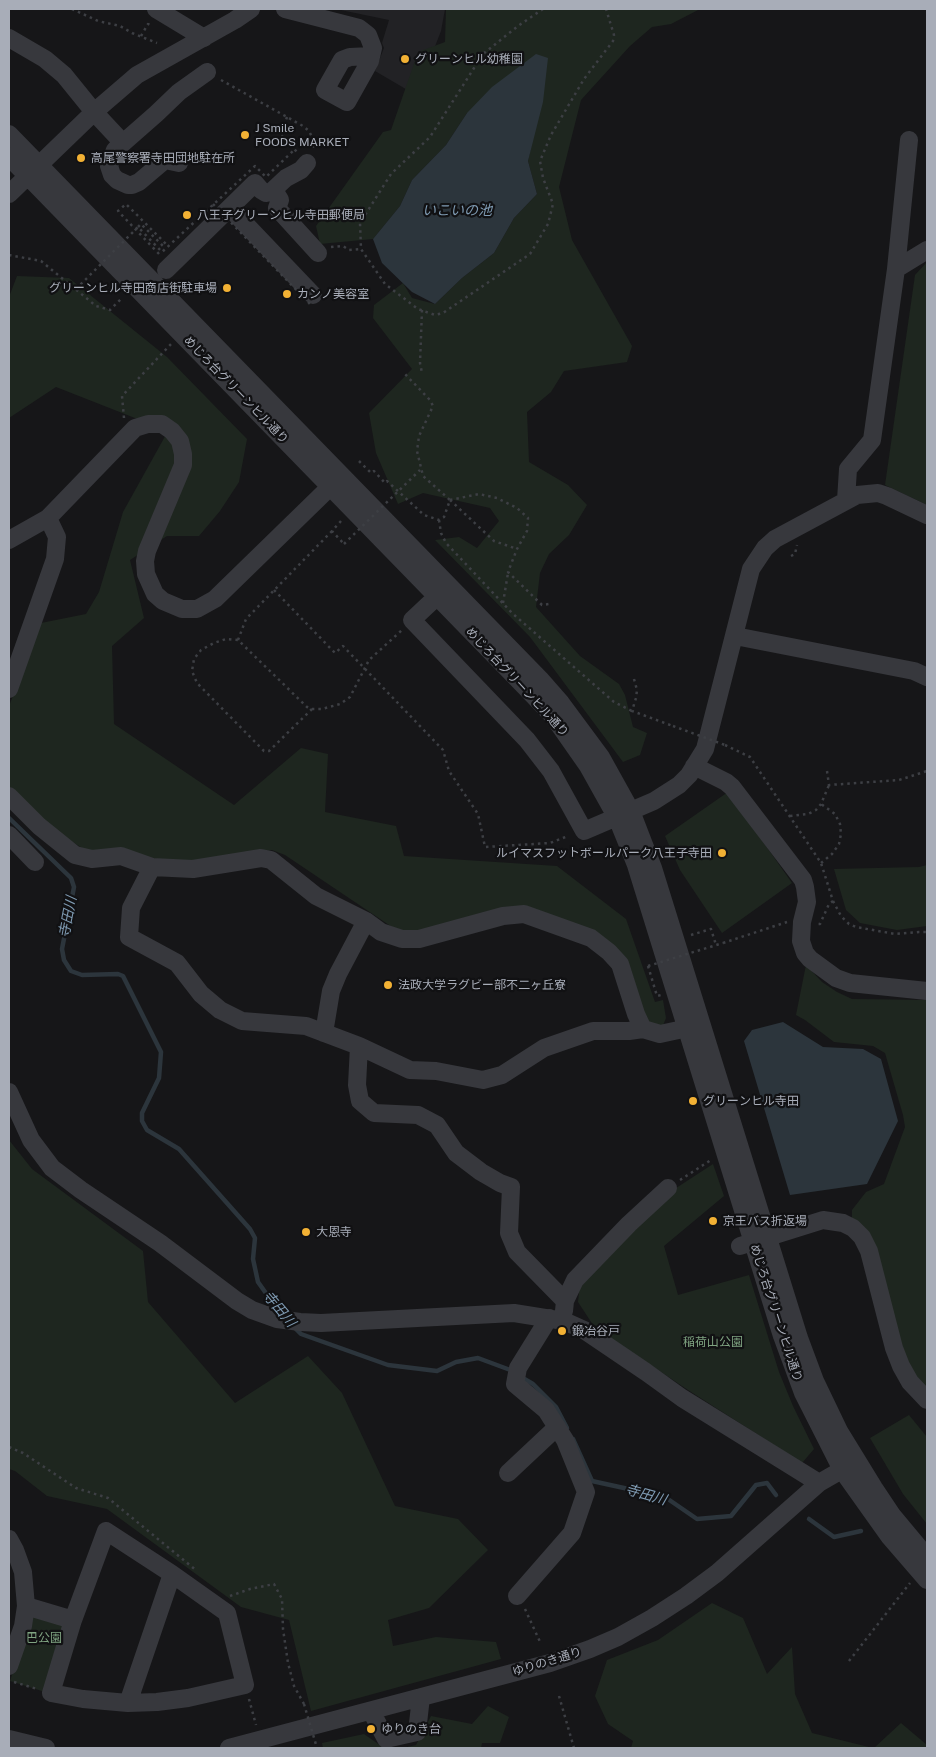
<!DOCTYPE html>
<html>
<head>
<meta charset="utf-8">
<style>
  body { margin:0 }
  #map { position:relative; width:936px; height:1757px; overflow:hidden; background:#161618; font-family:"Public Sans",sans-serif }
  canvas { display:block }
  .frame { position:absolute; inset:0; border:10px solid #a8adb8; pointer-events:none }
</style>
</head>
<body>
<div id="map">
<canvas width="936" height="1757"></canvas>
<div class="frame"></div>
</div>
<script>
const ctx = document.querySelector('canvas').getContext('2d');
ctx.lineJoin = 'round';
function fillPath(path, color) {
  ctx.fillStyle = color;
  ctx.fill(path, 'evenodd');
}
function shape(rows) {
  const path = new Path2D();
  for (const r of rows) {
    path.moveTo(r[0], r[1]);
    for (let i = 2; i < r.length; i += 2) path.lineTo(r[i], r[i + 1]);
  }
  return path;
}
function strokePath(path, color, width, dash) {
  ctx.strokeStyle = color;
  ctx.lineWidth = width;
  ctx.lineCap = dash ? 'butt' : 'round';
  ctx.setLineDash(dash || []);
  ctx.stroke(path);
}
function label(font, color, halo, rows, align = 'center') {
  ctx.font = font + ' "Public Sans","Noto Sans JP",sans-serif';
  ctx.lineWidth = 4.5;
  ctx.setLineDash([]);
  ctx.textBaseline = 'middle';
  ctx.strokeStyle = halo;
  ctx.fillStyle = color;
  for (const [text, x, y, turn = 0] of rows) {
    ctx.save();
    ctx.translate(x, y);
    ctx.rotate((+turn || 0) * Math.PI / 180);
    ctx.textAlign = isNaN(turn) ? turn : align;
    if (halo) ctx.strokeText(text, 0, 0);
    ctx.fillText(text, 0, 0);
    ctx.restore();
  }
}
const built = shape([
  [336,9,445,9,441,31,416,95,375,71,384,48,382,43,389,20]
]);
const green = shape([
  [446,9,700,9,671,24,652,27,630,46,581,100,559,187,572,240,632,346,627,362,564,371,551,392,527,412,529,462,568,485,587,505,569,535,549,554,540,573,536,607,580,656,619,684,625,695,633,727,647,733,640,755,623,762,530,637,435,540,459,537,477,548,499,521,490,508,423,493,398,504,376,453,369,413,412,369,373,318,374,305,403,283,412,298,435,304,462,278,494,253,514,218,537,194,528,161,533,137,467,113,446,145,412,180,400,206,373,239,320,244,316,226,383,132,391,130,418,52,445,42],
  [927,262,927,505,885,485,915,275],
  [17,276,69,278,167,357,247,439,239,482,220,511,199,536,167,536,130,560,144,618,112,646,114,724,234,805,301,748,328,754,325,812,396,826,404,856,557,866,626,919,655,1002,663,1000,666,1018,662,1028,649,1022,643,1013,631,970,520,908,440,928,405,932,392,927,285,855,272,850,200,863,88,852,39,820,9,790,9,706,41,623,86,614,99,592,123,512,168,431,56,387,9,418,9,297],
  [728,792,792,883,722,933,680,870,665,836],
  [927,865,927,926,897,930,860,923,846,910,834,869,919,867],
  [806,965,822,982,837,992,852,999,927,1000,927,1392,904,1362,852,1219,852,1210,866,1192,884,1184,905,1127,903,1115,885,1053,873,1046,834,1042,805,1020,796,1015],
  [9,1140,32,1169,143,1251,148,1302,235,1403,308,1356,342,1393,395,1506,458,1519,488,1550,429,1608,388,1620,393,1646,436,1637,496,1642,501,1659,311,1711,289,1620,241,1607,107,1509,47,1496,15,1471,9,1469],
  [713,1164,724,1196,664,1246,678,1295,749,1275,779,1372,793,1406,814,1449,802,1463,688,1390,595,1328,578,1302,580,1282,670,1192],
  [909,1415,927,1437,927,1524,903,1494,870,1438],
  [712,1603,743,1618,767,1674,792,1647,795,1694,812,1733,873,1748,631,1748,633,1741,608,1724,595,1696,607,1660,658,1640],
  [32,1613,67,1626,45,1692,10,1681],
  [488,1706,509,1717,500,1743,482,1743,481,1748,403,1748,416,1745,431,1716,472,1724],
  [901,1723,927,1745,927,1748,874,1748],
  [364,1734,384,1748,323,1748,322,1743]
]);
const water = shape([
  [536,54,548,58,543,102,528,161,537,194,514,218,494,253,462,278,435,304,412,292,382,263,373,239,400,206,412,180,446,145,467,113,492,87],
  [783,1022,823,1047,863,1049,881,1059,898,1121,867,1184,790,1195,744,1041,752,1030]
]);
const stream = shape([
  [9,818,71,878,74,887,62,949,64,960,71,971,82,975,118,974,123,976,161,1052,159,1078,142,1113,142,1121,147,1130,179,1149,250,1229,255,1238,253,1259,258,1282,280,1313],
  [294,1327,301,1334,388,1365,437,1371,456,1362,478,1358,513,1371],
  [521,1377,533,1384,556,1407,567,1428],
  [573,1439,592,1481,665,1497,697,1519,731,1516,756,1485,767,1483,776,1495],
  [809,1519,834,1537,861,1531]
]);
const path = shape([
  [72,9,98,21,120,26,132,33,157,43],
  [543,9,518,26,483,54,430,137,391,174,360,223,361,249,385,284,418,309,435,315,443,313,530,254,548,224,553,204,543,178,540,161,551,135,584,79,613,41,614,35,606,9],
  [141,36,148,24,150,25],
  [221,80,303,126,309,131,313,139,313,150],
  [287,117,281,135,297,152],
  [138,227,141,224,165,248],
  [331,247,343,246,349,250,361,249],
  [159,254,118,211,126,204,168,246],
  [9,255,41,261,96,306,110,310,122,298],
  [422,310,420,363,422,373],
  [124,418,122,396,171,344],
  [359,461,371,473,374,471,385,483,387,481,424,515,439,520,444,517,450,500,423,476,417,451,419,436,433,406,430,400,405,374],
  [450,500,479,494,497,498,517,508,528,518,527,531,517,549,508,572,542,605,549,604],
  [450,500,494,541,517,549],
  [439,520,441,533,446,543,512,613,614,702,632,711],
  [341,521,332,531,344,544],
  [791,556,795,554,797,545],
  [274,590,335,653,343,646,443,750,449,771,478,814,485,847,550,843,568,836],
  [503,603,508,573],
  [238,640,246,619,332,531],
  [634,679,637,690,636,698,632,711,673,726],
  [312,709,269,751,264,751,197,683,192,671,194,659,201,650,214,643,226,639,238,640,307,707,312,709,322,709,340,704,350,697,369,660,402,630],
  [725,745,750,757,821,863,833,901,829,904,820,924,816,924],
  [827,771,829,785,899,780,927,771],
  [790,816,808,814,816,810,821,804,829,785],
  [821,863,832,854,839,844,841,834,840,824,835,814,821,804],
  [833,901,841,916,849,924,856,927,895,934,919,932,927,932],
  [691,935,711,929,716,945],
  [723,943,787,922],
  [648,966,657,996,661,995],
  [680,1180,711,1160],
  [9,1447,23,1453,76,1488,108,1498,197,1571],
  [230,1596,250,1589,274,1584,282,1599,283,1629,288,1663,294,1686,304,1704],
  [525,1609,541,1644],
  [849,1661,910,1583],
  [14,1682,37,1689],
  [559,1696,574,1748],
  [249,1699,256,1725]
]);
const minor = shape([
  [156,9,204,38],
  [285,9,359,28,368,35,373,48,370,61,347,102,325,90,342,60,350,57,371,56],
  [9,38,45,59,64,75,94,112,123,143],
  [9,134,540,679,561,703,601,757,631,811,653,868,799,1338,815,1381,839,1431,874,1488,892,1515,927,1557],
  [9,157,528,690,553,716,588,766,617,818,636,865,782,1336,803,1393,842,1470,889,1536,927,1580],
  [179,163,165,160,139,182,132,185,128,185,117,180,112,175,109,166,115,150,156,114,179,92,207,72],
  [274,190,280,200,277,208,318,253],
  [9,194,94,112,137,75,235,20,251,9],
  [230,208,313,295],
  [896,269,927,250],
  [166,270,255,183,261,190,266,193,271,192,286,178,301,170,307,163],
  [846,500,848,469,872,440,896,269,909,140],
  [9,540,48,518,135,428,148,424,162,424,172,431,180,441,183,454,183,465,147,551,145,561,146,574,155,594,163,601,182,609,197,609,215,599,330,487,339,480],
  [445,589,412,620,527,740,551,771,584,831,654,801,679,785,689,775,705,749,751,569,765,548,775,539,857,495,878,493,887,496,927,515],
  [735,636,914,671,927,677],
  [9,689,55,559,57,537,48,518],
  [694,766,726,782,732,787,803,880,805,887,807,902,802,922,801,941,805,953,810,959,836,978,850,983,927,991],
  [9,796,39,826,75,855,92,859,121,856,152,867,193,869,261,858,271,860,316,896,366,921,381,932,402,939,419,939,503,916,524,914,591,938,609,952,620,964,636,1014,643,1029,660,1034,697,1026],
  [9,835,35,862],
  [152,867,131,908,129,937,177,963,201,994,220,1010,242,1021,306,1026,359,1046,410,1070,436,1071,483,1080,502,1075,544,1048,593,1031,629,1031,643,1029],
  [324,1033,331,991,338,974,366,921],
  [359,1046,357,1085,360,1101,374,1113,418,1115,437,1125,456,1153,481,1172,500,1183,511,1187,509,1233,517,1252,565,1301],
  [9,1092,31,1140,52,1168,81,1190,160,1243,237,1301,252,1310,277,1319,300,1322,321,1323,514,1313,564,1321,584,1330,646,1372,682,1398,819,1483],
  [740,1246,823,1220,843,1223,853,1228,862,1237,869,1251,894,1348,901,1366,910,1382,927,1400],
  [564,1311,565,1301,575,1280,629,1224,668,1188],
  [508,1473,557,1427],
  [106,1531,172,1574,227,1613,245,1685,188,1698,157,1702,128,1703,83,1699,51,1693,73,1620,106,1531],
  [9,1539,15,1550,23,1572,26,1606,23,1626,9,1666],
  [517,1596,572,1533,586,1492,565,1440,546,1410,515,1384,518,1368,549,1318],
  [26,1606,73,1620],
  [128,1703,172,1574],
  [371,1711,386,1739,417,1732,421,1697],
  [9,1739,46,1748],
  [229,1748,550,1663,590,1649,618,1637,652,1618,686,1596,717,1573,819,1483,852,1464]
]);
const pathBridge = shape([
  [213,204,311,305],
  [76,289,138,227,162,252,255,166,266,177,294,150],
  [344,544,420,470],
  [673,726,725,745],
  [648,966,723,943],
  [304,1704,317,1748]
]);
const markers = [
  [405,59,5,"#f2b134"],
  [245,135,5,"#f2b134"],
  [81,158,5,"#f2b134"],
  [187,215,5,"#f2b134"],
  [227,288,5,"#f2b134"],
  [287,294,5,"#f2b134"],
  [722,853,5,"#f2b134"],
  [388,985,5,"#f2b134"],
  [693,1101,5,"#f2b134"],
  [713,1221,5,"#f2b134"],
  [306,1232,5,"#f2b134"],
  [562,1331,5,"#f2b134"],
  [371,1729,5,"#f2b134"]
];
const poiNames = [
  ["グリーンヒル幼稚園",415,59],
  ["J Smile",255,128],
  ["FOODS MARKET",255,142],
  ["高尾警察署寺田団地駐在所",91,158],
  ["八王子グリーンヒル寺田郵便局",197,215],
  ["グリーンヒル寺田商店街駐車場",217,288,"right"],
  ["カンノ美容室",297,294],
  ["ルイマスフットボールパーク八王子寺田",712,853,"right"],
  ["法政大学ラグビー部不二ヶ丘寮",398,985],
  ["グリーンヒル寺田",703,1101],
  ["京王バス折返場",723,1221],
  ["大恩寺",316,1232],
  ["鍛冶谷戸",572,1331],
  ["ゆりのき台",381,1729]
];
const streetNames = [
  ["めじろ台グリーンヒル通り",236,390,46],
  ["めじろ台グリーンヒル通り",517,682,47],
  ["めじろ台グリーンヒル通り",776,1313,72],
  ["ゆりのき通り",547,1662,-17]
];
const parkNames = [
  ["稲荷山公園",713,1342],
  ["巴公園",44,1638]
];
const waterNames = [
  ["いこいの池",457,211],
  ["寺田川",68,917,-79],
  ["寺田川",279,1309,50],
  ["寺田川",646,1495,16]
];
fillPath(built, '#222225');
fillPath(green, '#1e261f');
fillPath(water, '#2c353c');
strokePath(stream, '#2c353c', 4.5);
strokePath(path, '#3d3f44', 2.5, [2.5, 4]);
strokePath(minor, '#37383d', 18);
strokePath(pathBridge, '#3d3f44', 2.5, [2.5, 4]);
for (const [x, y, r, color] of markers) {
  const dot = new Path2D();
  dot.arc(x, y, r, 0, 2 * Math.PI);
  ctx.fillStyle = color;
  ctx.fill(dot);
  strokePath(dot, '#111113', 2);
}
label('12px', '#a8adb8', '#111113', poiNames, 'left');
label('12px', '#a8adb8', '#111113', streetNames);
label('12px', '#7fa381', '#111113', parkNames);
label('italic 14px', '#7f9bb3', '#111113', waterNames);
</script>
</body>
</html>
